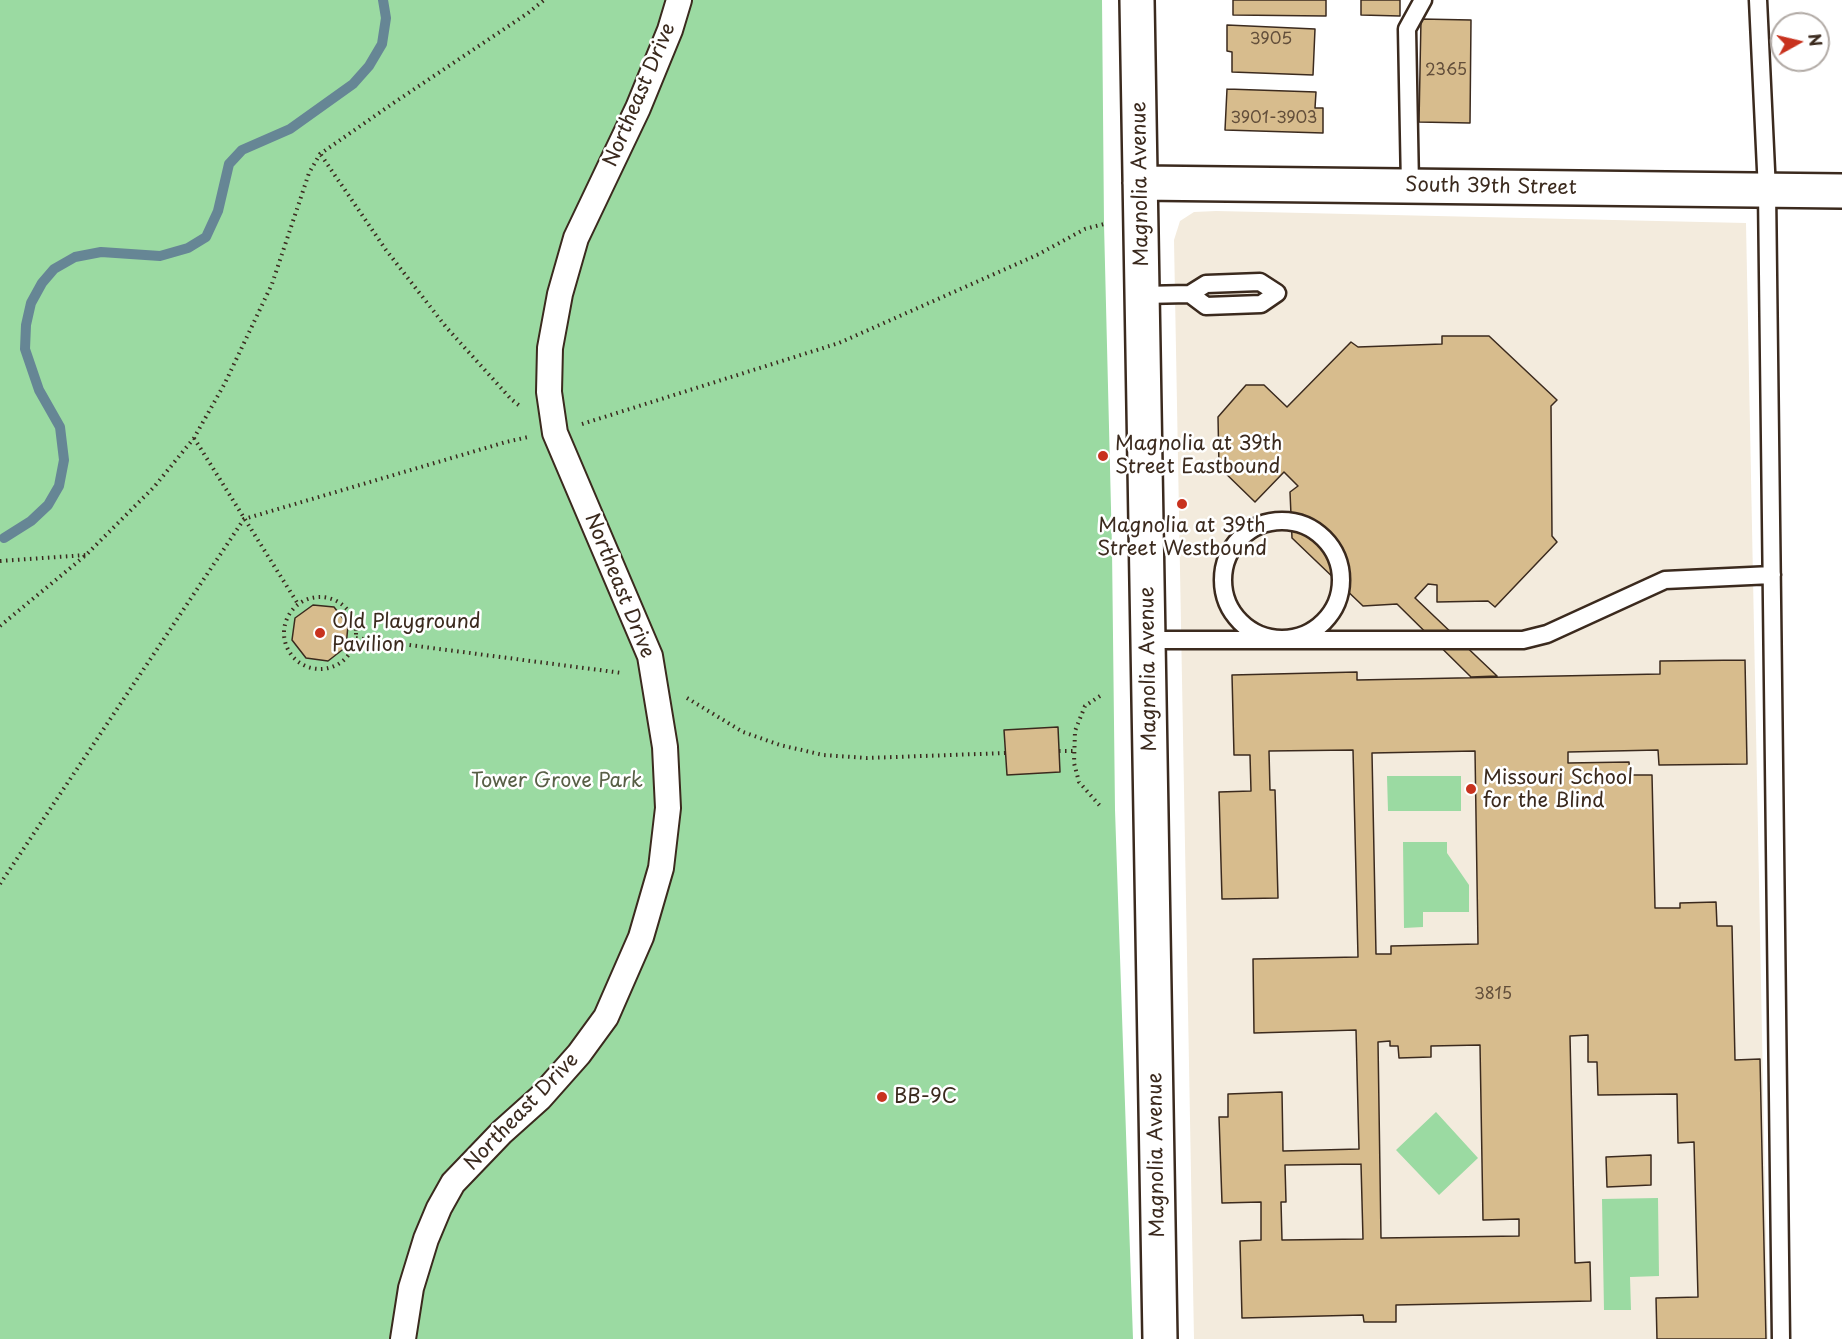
<!DOCTYPE html>
<html>
<head>
<meta charset="utf-8">
<style>
  body { margin:0 }
  #map { position:relative; width:1842px; height:1339px; overflow:hidden; background:#fff; font-family:"Playpen Sans",sans-serif }
  canvas { display:block }
  .north { position:absolute; left:1770px; top:12px; width:60px; height:60px; box-sizing:border-box; background:#fff; border:2px solid #b1aaa5; border-radius:50%; rotate:82deg; font-size:16px; font-weight:700; line-height:24px; text-align:center; color:#3b2a1e }
  .north::after { content:''; display:block; margin:auto; width:21px; height:27px; background:#c8321e; clip-path:polygon(50% 0,100% 100%,50% 72%,0 100%) }
</style>
</head>
<body>
<div id="map">
<canvas width="1842" height="1339"></canvas>
<div class="north">N</div>
</div>
<script>
const ctx = document.querySelector('canvas').getContext('2d');
ctx.lineJoin = 'round';
function fillPath(path, color) {
  ctx.fillStyle = color;
  ctx.fill(path, 'evenodd');
}
function shape(rows) {
  const path = new Path2D();
  for (const r of rows) {
    if (r.length === 3) {
      path.moveTo(r[0] + r[2], r[1]);
      path.arc(r[0], r[1], r[2], 0, 2 * Math.PI);
      continue;
    }
    path.moveTo(r[0], r[1]);
    for (let i = 2; i < r.length; i += 2) path.lineTo(r[i], r[i + 1]);
  }
  return path;
}
function strokePath(path, color, width, dash) {
  ctx.strokeStyle = color;
  ctx.lineWidth = width;
  ctx.lineCap = dash ? 'butt' : 'round';
  ctx.setLineDash(dash || []);
  ctx.stroke(path);
}
function label(font, color, halo, rows, align = 'center') {
  ctx.font = font + ' "Playpen Sans",sans-serif';
  ctx.lineWidth = 5;
  ctx.setLineDash([]);
  ctx.textBaseline = 'middle';
  ctx.strokeStyle = halo;
  ctx.fillStyle = color;
  for (const [text, x, y, turn = 0] of rows) {
    ctx.save();
    ctx.translate(x, y);
    ctx.rotate((+turn || 0) * Math.PI / 180);
    ctx.textAlign = isNaN(turn) ? turn : align;
    if (halo) ctx.strokeText(text, 0, 0);
    ctx.fillText(text, 0, 0);
    ctx.restore();
  }
}
const built = shape([
  [1216,211,1746,223,1768,1339,1194,1339,1174,240,1180,221,1194,212]
]);
const green = shape([
  [0,0,1102,0,1104,224,1112,549,1115,810,1133,1339,0,1339],
  [1387,776,1461,776,1461,811,1388,811],
  [1403,842,1447,842,1447,853,1469,885,1469,912,1423,912,1423,927,1404,928],
  [1436,1112,1478,1158,1439,1195,1396,1150],
  [1658,1198,1659,1276,1630,1277,1631,1310,1604,1310,1602,1199]
]);
const stream = shape([
  [4,538,31,521,48,505,59,486,64,460,60,427,39,390,25,349,26,325,31,303,42,283,54,269,75,257,101,252,160,256,188,248,206,237,218,211,229,164,242,150,290,129,353,84,369,66,382,44,386,18,383,0]
]);
const building = shape([
  [1233,0,1326,0,1326,16,1233,15,1233,0],
  [1361,0,1400,0,1400,16,1361,15,1361,0],
  [1421,19,1471,20,1470,123,1419,122,1421,19],
  [1227,25,1315,29,1313,75,1232,72,1232,52,1227,51,1227,25],
  [1227,89,1316,92,1315,108,1323,108,1323,133,1225,130,1227,89],
  [1442,336,1489,336,1557,400,1551,406,1552,536,1557,542,1495,607,1488,601,1437,602,1437,585,1428,584,1415,598,1497,676,1471,677,1397,604,1363,606,1292,538,1290,492,1298,486,1284,472,1255,502,1219,467,1218,417,1246,385,1264,385,1287,407,1351,342,1358,347,1442,344,1442,336],
  [313,605,334,607,348,625,346,647,328,661,306,658,292,640,295,618,313,605],
  [1745,660,1747,764,1659,765,1658,750,1568,752,1568,763,1629,762,1630,775,1652,775,1655,908,1680,908,1680,903,1716,902,1717,926,1732,926,1735,1060,1760,1059,1766,1339,1657,1339,1656,1298,1698,1297,1694,1142,1678,1143,1677,1094,1598,1095,1597,1062,1588,1062,1588,1035,1570,1036,1575,1263,1590,1262,1591,1301,1396,1305,1396,1322,1364,1322,1363,1315,1242,1318,1240,1241,1261,1240,1261,1202,1222,1203,1219,1117,1228,1117,1228,1094,1282,1092,1283,1151,1359,1149,1356,1030,1254,1033,1253,959,1358,957,1353,750,1269,751,1270,790,1275,790,1278,898,1222,899,1219,792,1251,791,1250,755,1234,755,1232,675,1357,672,1357,680,1660,674,1660,661,1745,660],
  [1475,751,1478,944,1391,946,1391,954,1376,954,1372,753,1475,751],
  [1390,1041,1390,1046,1398,1046,1399,1058,1431,1057,1431,1046,1480,1045,1483,1220,1519,1219,1519,1236,1381,1238,1378,1042,1390,1041],
  [1361,1164,1363,1239,1282,1240,1281,1202,1286,1202,1285,1165,1361,1164],
  [1058,727,1060,772,1007,775,1004,730,1058,727],
  [1651,1155,1651,1185,1607,1187,1606,1157,1651,1155]
]);
const path = shape([
  [321,155,386,250,446,327,511,399,521,407],
  [582,424,839,343,1037,255,1085,229,1104,224],
  [194,438,298,604],
  [0,561,86,555],
  [320,633,36],
  [0,626,86,555,154,487,194,438,225,383,272,284,309,173,320,154,392,104,528,13,544,0],
  [356,638,622,673],
  [1100,696,1085,706,1075,731,1074,763,1079,782,1101,807],
  [687,698,743,732,780,745,823,755,867,758,1006,753],
  [1059,751,1074,751],
  [0,884,244,519,506,442,528,437]
]);
const service = shape([
  [1758,0,1767,191,1781,1339],
  [1410,186,1407,29,1423,0],
  [1142,295,1190,294,1206,284,1260,282,1277,293,1261,304,1206,306,1190,294],
  [1282,580,59],
  [1148,640,1523,640,1547,634,1665,580,1772,575]
]);
const pedestrian = shape([
  [403,1339,411,1288,426,1239,439,1208,453,1183,502,1132,540,1098,579,1054,606,1017,641,937,661,868,668,808,665,747,650,656,555,433,549,392,550,348,560,294,576,238,638,108,670,30,679,0]
]);
const tertiary = shape([
  [1137,0,1160,1339],
  [1140,183,1842,191]
]);
const markers = [
  [1103,456,6,"#c8321e"],
  [1182,504,6,"#c8321e"],
  [320,633,6,"#c8321e"],
  [1471,789,6,"#c8321e"],
  [882,1097,6,"#c8321e"]
];
const numberNames = [
  ["3905",1271,40],
  ["2365",1446,71],
  ["3901-3903",1274,119],
  ["3815",1493,995]
];
const streetNames = [
  ["Northeast Drive",640,95,-67],
  ["Magnolia Avenue",1141,184,-91],
  ["South 39th Street",1491,187,1],
  ["Northeast Drive",619,586,68],
  ["Magnolia Avenue",1149,669,-91],
  ["Northeast Drive",522,1112,-46],
  ["Magnolia Avenue",1157,1155,-91]
];
const poiNames = [
  ["Magnolia at 39th",1115,444],
  ["Street Eastbound",1115,467],
  ["Magnolia at 39th",1182,526,"center"],
  ["Street Westbound",1182,549,"center"],
  ["Old Playground",332,622],
  ["Pavilion",332,645],
  ["Missouri School",1483,778],
  ["for the Blind",1483,801],
  ["BB-9C",894,1097]
];
const parkNames = [
  ["Tower Grove Park",557,781]
];
fillPath(built, '#f3ebdd');
fillPath(green, '#9bdaa2');
strokePath(stream, '#668695', 10);
fillPath(building, '#d7bc8d');
strokePath(building, '#3b2a1e', 1.5);
strokePath(service, '#3b2a1e', 21);
strokePath(pedestrian, '#3b2a1e', 28);
strokePath(tertiary, '#3b2a1e', 38);
strokePath(path, '#3b2a1e', 4, [1.5, 4.5]);
strokePath(service, '#fff', 16);
strokePath(pedestrian, '#fff', 24);
strokePath(tertiary, '#fff', 33);
for (const [x, y, r, color] of markers) {
  const dot = new Path2D();
  dot.arc(x, y, r, 0, 2 * Math.PI);
  ctx.fillStyle = color;
  ctx.fill(dot);
  strokePath(dot, '#fff', 2);
}
label('16px', '#624e3a', null, numberNames);
label('20px', '#3b2a1e', '#fff', streetNames);
label('20px', '#3b2a1e', '#fff', poiNames, 'left');
label('20px', '#585f46', '#fff', parkNames);
</script>
</body>
</html>
